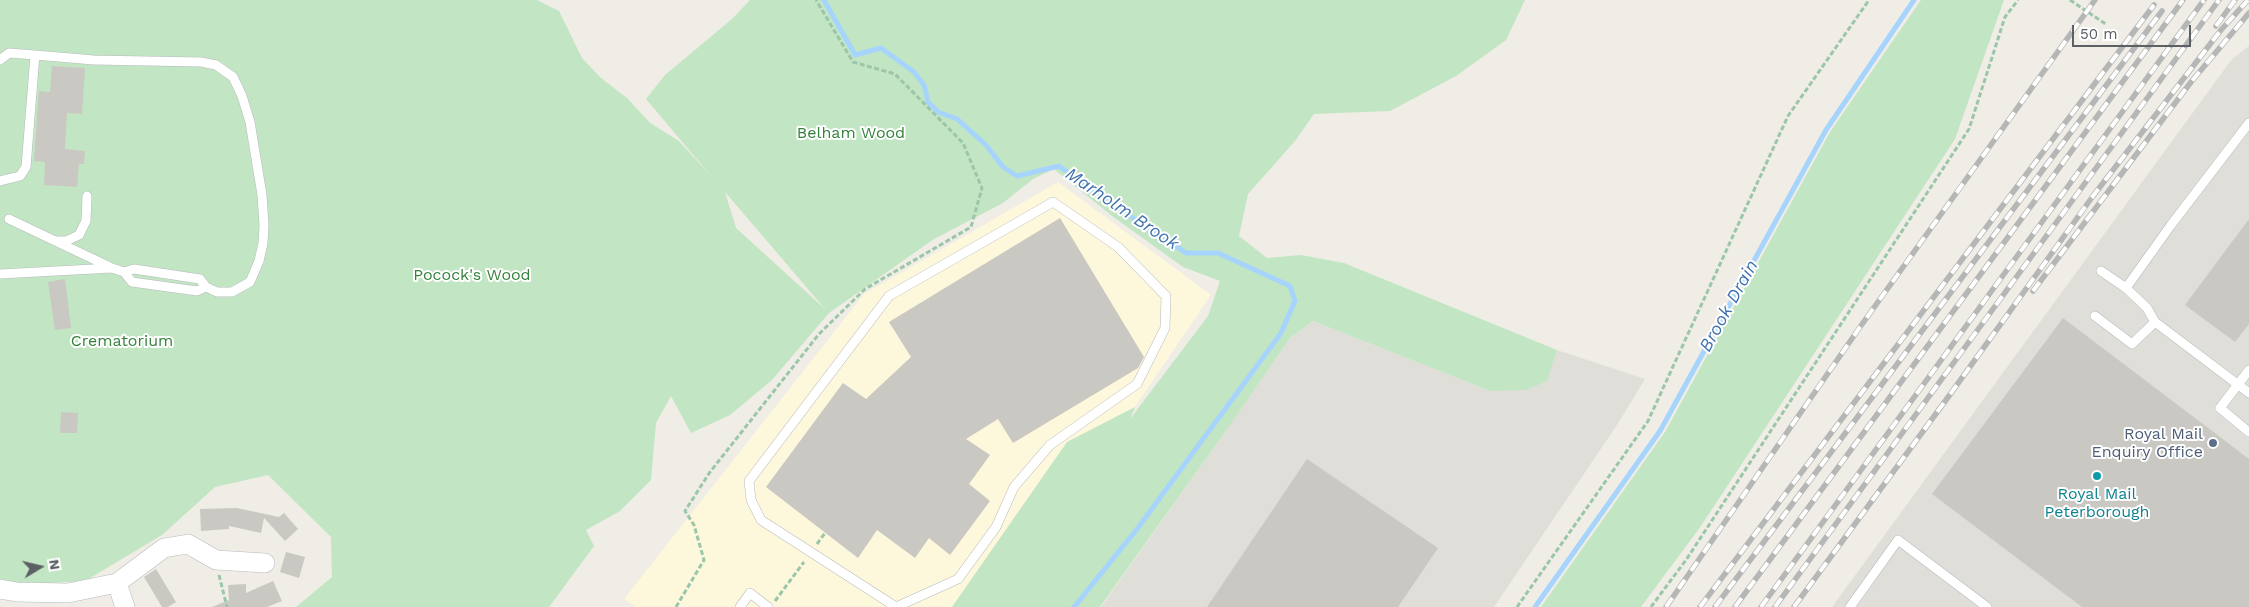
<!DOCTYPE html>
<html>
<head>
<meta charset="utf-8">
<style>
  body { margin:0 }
  #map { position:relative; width:2249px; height:607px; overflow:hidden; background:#efede5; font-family:"Work Sans",sans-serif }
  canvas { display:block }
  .north { position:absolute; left:15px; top:542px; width:50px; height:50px; -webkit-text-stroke:4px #fff; paint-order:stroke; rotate:81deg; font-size:14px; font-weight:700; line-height:20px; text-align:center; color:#5c6065 }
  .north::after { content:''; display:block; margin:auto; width:18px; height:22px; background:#5c6065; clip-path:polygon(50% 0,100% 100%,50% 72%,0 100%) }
  .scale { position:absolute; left:2072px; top:25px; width:119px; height:22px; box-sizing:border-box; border:2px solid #5c6065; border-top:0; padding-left:6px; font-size:15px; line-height:18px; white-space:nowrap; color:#5c6065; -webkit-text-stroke:4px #fff; paint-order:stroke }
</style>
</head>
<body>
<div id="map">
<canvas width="2249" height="607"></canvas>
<div class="north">N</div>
<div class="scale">50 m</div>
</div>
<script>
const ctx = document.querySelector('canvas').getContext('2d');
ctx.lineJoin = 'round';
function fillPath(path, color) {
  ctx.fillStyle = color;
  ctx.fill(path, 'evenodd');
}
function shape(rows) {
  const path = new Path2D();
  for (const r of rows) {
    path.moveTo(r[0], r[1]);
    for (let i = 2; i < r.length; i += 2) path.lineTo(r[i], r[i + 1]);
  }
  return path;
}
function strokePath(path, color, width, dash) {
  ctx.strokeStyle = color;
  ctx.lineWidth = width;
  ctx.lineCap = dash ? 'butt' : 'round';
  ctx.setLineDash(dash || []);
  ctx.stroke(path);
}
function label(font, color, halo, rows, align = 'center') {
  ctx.font = font + ' "Work Sans",sans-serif';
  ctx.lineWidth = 4;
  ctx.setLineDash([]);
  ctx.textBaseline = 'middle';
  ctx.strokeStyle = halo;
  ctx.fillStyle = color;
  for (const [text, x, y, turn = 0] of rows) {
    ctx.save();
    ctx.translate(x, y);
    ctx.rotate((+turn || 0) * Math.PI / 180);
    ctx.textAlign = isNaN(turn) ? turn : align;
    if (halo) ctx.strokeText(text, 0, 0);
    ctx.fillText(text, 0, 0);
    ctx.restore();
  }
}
const commercial = shape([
  [1058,182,1211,295,1135,407,1067,442,952,607,636,607,624,599,864,294]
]);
const industrial = shape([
  [2249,46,2249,607,1832,607,2232,59],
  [1313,321,1490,391,1553,362,1557,350,1645,379,1617,425,1494,607,1101,607,1233,421,1290,338]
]);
const green = shape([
  [0,0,537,0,559,11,582,58,601,78,627,98,650,123,679,141,711,176,646,99,665,75,732,19,750,0,1525,0,1506,40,1456,76,1390,111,1314,114,1295,141,1248,194,1239,236,1267,258,1301,255,1344,263,1557,350,1547,381,1526,390,1490,391,1313,321,1290,338,1233,421,1100,607,952,607,1067,442,1135,407,1130,419,1208,316,1220,281,1183,267,1112,216,1054,169,1033,179,1003,203,934,239,829,313,772,380,730,415,691,433,671,396,656,423,651,480,620,511,586,530,594,546,549,607,296,607,332,577,331,537,268,475,215,487,162,535,85,581,15,585,0,580],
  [725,192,825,309,736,228],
  [1921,0,2004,0,1955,139,1701,526,1641,607,1541,607,1665,432,1830,132]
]);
const stream = shape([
  [824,0,855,55,881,48,914,72,924,85,928,102,938,112,957,119,986,145,1003,167,1017,176,1059,166,1098,195,1186,253,1218,253,1290,286,1295,301,1281,333,1137,529,1074,607],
  [1535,607,1660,431,1826,130,1914,0]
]);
const building = shape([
  [52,66,85,68,82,114,67,113,65,149,85,151,84,164,79,164,77,187,44,185,45,162,34,161,39,91,50,92],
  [1060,218,1144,357,1138,368,1013,443,998,419,966,439,990,455,969,484,990,501,950,555,929,538,915,558,877,530,858,558,766,487,843,383,866,399,911,357,889,322],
  [2249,219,2249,324,2235,342,2185,305],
  [65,279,71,328,55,330,48,282],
  [2063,318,2249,459,2249,607,2082,607,1932,494],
  [61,412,78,413,77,433,60,433],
  [1307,459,1438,548,1398,607,1207,607],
  [237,508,279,517,284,513,298,529,285,541,264,518,261,533,229,526,229,529,201,531,200,509],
  [286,552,305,557,299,578,280,572],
  [156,569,176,602,168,607,162,607,144,577],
  [273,581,282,601,267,607,212,607,229,600,228,585,246,584,246,593]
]);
const path = shape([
  [2070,0,2107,25],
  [817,544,825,533],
  [219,575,227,607],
  [775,601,804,562],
  [676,607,704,560,694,525,685,511,710,472,819,334,865,289,971,227,982,188,963,143,895,74,853,62,816,0],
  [1517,607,1648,421,1788,116,1869,0],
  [1651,607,1686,560,1969,129,2005,17,2018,0]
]);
const lane = shape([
  [0,60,9,53,35,55,26,167,20,176,0,181],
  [1053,202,1118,247,1166,296,1165,328,1137,384,1050,445,1014,487,996,527,958,579,896,607,761,520,751,500,749,481,889,296,1053,202],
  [9,219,110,267],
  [57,241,66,241,79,235,86,221,87,196],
  [124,272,132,282,197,291,206,287],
  [0,274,112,268,124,272,134,269,200,279,206,287,217,292,232,292,250,282,259,261,263,243,264,225,262,195,250,122,242,96,233,77,216,65,201,62,94,60,35,55],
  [2126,288,2171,225,2249,123],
  [2095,316,2132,344,2155,322,2147,308,2126,288,2101,271],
  [2155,322,2249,393],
  [2249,370,2220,408,2249,432],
  [740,607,750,593,768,607],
  [1850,607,1898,540,1987,607]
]);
const street = shape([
  [117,583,125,607],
  [0,589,17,592,68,593,117,583,164,548,188,544,216,560,265,563]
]);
const rail = shape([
  [2216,26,2235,0],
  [2033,291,2191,82,2249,13],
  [1666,607,1860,327,2095,0],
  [1700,607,2154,5],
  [1715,607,2162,11],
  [1735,607,2183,0],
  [1761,607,2204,0],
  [1775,607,2219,0],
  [1794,607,1946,400,2093,196,2221,30,2248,0]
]);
const markers = [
  [2213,443,5,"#5c6f8a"],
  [2097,476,5,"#0f9aa8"]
];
const parkNames = [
  ["Belham Wood",851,133],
  ["Pocock's Wood",472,275],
  ["Crematorium",122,341]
];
const serviceNames = [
  ["Royal Mail",2203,434],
  ["Enquiry Office",2203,452]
];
const cultureNames = [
  ["Royal Mail",2097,494],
  ["Peterborough",2097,512]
];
const waterNames = [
  ["Marholm Brook",1122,209,34],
  ["Brook Drain",1729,306,-61]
];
fillPath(commercial, '#fdf7db');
fillPath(industrial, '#e0ded9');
fillPath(green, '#c2e6c3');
strokePath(stream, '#a6d4fd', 5);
fillPath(building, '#cac8c2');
strokePath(lane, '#b7babe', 10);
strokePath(street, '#b7babe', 20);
strokePath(path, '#9bc6a9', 3, [5, 2.5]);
strokePath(lane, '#fff', 9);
strokePath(street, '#fff', 19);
strokePath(rail, '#b5b6b6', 5.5);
strokePath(rail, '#fff', 4, [11]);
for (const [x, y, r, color] of markers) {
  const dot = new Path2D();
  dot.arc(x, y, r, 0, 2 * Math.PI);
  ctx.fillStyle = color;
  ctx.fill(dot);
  strokePath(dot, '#fff', 2);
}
label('16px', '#36823d', '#fff', parkNames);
label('16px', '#4e5e75', '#fff', serviceNames, 'right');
label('16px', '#0d838f', '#fff', cultureNames);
label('italic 18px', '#4273af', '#fff', waterNames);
</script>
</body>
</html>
